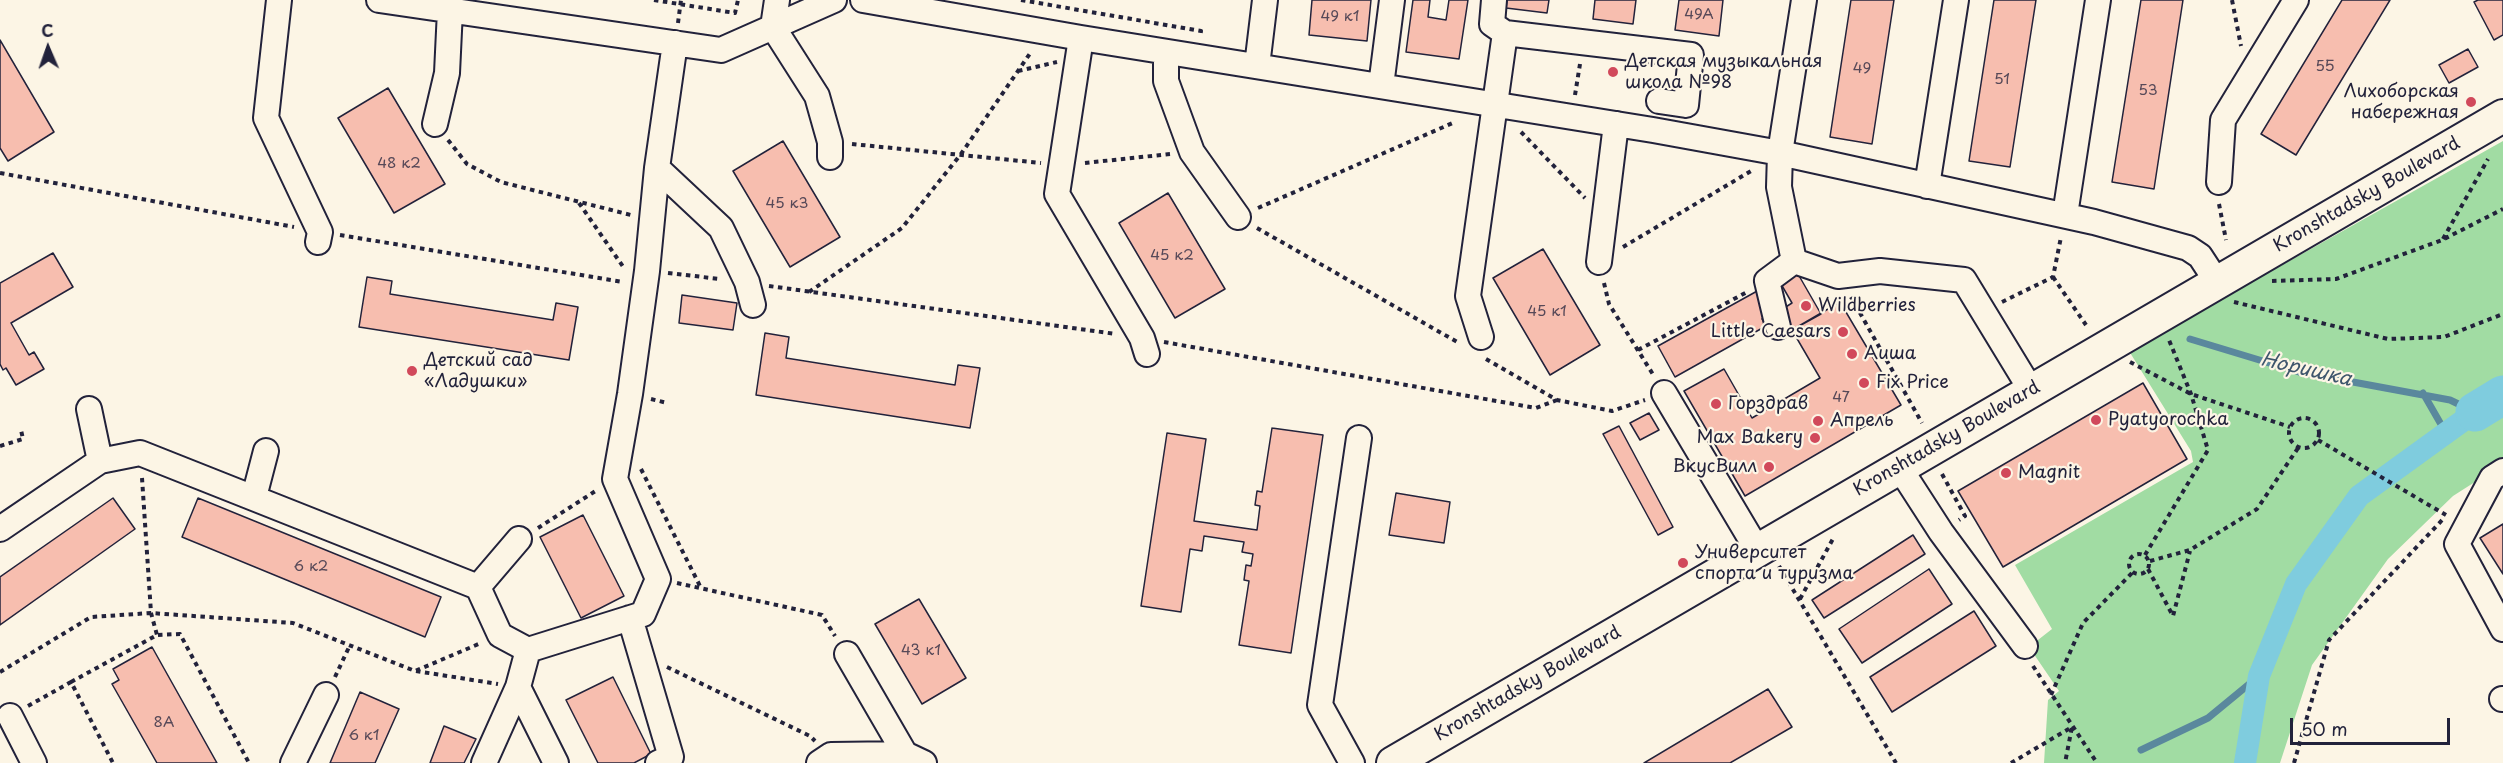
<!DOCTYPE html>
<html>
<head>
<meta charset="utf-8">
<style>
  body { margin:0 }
  #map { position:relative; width:2503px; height:763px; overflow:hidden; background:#fcf5e5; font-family:"Playpen Sans",sans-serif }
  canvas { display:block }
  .north { position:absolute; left:18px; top:18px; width:60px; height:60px; -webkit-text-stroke:4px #fcf5e5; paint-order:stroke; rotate:358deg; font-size:16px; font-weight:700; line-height:24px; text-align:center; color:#22223b }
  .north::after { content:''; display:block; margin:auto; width:21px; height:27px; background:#22223b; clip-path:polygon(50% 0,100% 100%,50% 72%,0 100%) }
  .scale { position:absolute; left:2290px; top:718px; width:160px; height:27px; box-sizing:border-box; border:3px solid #22223b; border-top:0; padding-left:8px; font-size:18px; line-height:21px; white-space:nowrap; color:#22223b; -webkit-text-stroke:4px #fcf5e5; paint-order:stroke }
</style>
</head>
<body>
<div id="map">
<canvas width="2503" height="763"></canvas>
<div class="north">С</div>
<div class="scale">50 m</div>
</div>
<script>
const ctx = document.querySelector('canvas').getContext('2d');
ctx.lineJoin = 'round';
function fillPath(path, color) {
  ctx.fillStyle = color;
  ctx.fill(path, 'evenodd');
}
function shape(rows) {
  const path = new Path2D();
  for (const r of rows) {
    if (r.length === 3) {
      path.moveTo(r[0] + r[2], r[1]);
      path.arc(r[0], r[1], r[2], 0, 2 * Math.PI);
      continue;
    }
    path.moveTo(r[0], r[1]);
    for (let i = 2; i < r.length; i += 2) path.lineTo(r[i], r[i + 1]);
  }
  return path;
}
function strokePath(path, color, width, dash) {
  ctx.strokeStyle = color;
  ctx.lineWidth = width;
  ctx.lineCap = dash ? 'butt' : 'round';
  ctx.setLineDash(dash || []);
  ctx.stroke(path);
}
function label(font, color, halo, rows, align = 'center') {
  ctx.font = font + ' "Playpen Sans",sans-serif';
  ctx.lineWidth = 4.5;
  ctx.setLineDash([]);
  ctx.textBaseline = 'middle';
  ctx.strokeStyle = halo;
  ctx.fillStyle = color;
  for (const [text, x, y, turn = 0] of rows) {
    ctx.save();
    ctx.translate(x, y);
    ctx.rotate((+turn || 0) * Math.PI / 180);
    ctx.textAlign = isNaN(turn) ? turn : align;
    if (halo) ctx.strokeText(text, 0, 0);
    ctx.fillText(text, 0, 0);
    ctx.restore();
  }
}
const green = shape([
  [2503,141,2503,464,2453,496,2388,559,2312,665,2280,763,2044,763,2048,700,2059,691,2029,647,2052,629,2015,565,2193,462,2191,451,2129,351]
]);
const stream = shape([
  [2190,339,2299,372,2450,400,2475,412],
  [2423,393,2446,433],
  [2141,750,2208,718,2259,676]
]);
const canal = shape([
  [2245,763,2259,676,2296,584,2359,496,2475,412]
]);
const river = shape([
  [2475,412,2503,395]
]);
const building = shape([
  [1312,0,1371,0,1367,41,1309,35,1312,0],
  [1413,0,1430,0,1428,17,1446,20,1449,0,1468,0,1459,59,1406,52,1413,0],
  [1507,0,1549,0,1547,13,1506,8,1507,0],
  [1595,0,1636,0,1633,24,1593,19,1595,0],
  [1679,0,1723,0,1719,36,1675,30,1679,0],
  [1851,0,1894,0,1872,144,1830,137,1851,0],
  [1994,0,2036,0,2010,167,1969,161,1994,0],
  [2141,0,2183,0,2154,189,2112,182,2141,0],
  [2342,0,2390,0,2296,155,2261,134,2342,0],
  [2478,0,2503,0,2503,35,2494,40,2474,2,2478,0],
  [0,40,54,132,8,161,0,148,0,40],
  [2468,49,2478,67,2449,83,2439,65,2468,49],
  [388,88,445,184,394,213,338,118,388,88],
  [783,141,840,237,790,267,733,171,783,141],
  [1168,193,1225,289,1175,318,1119,223,1168,193],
  [1543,249,1600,345,1550,375,1493,278,1543,249],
  [53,253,73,287,11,323,29,355,34,352,44,369,16,385,6,368,3,370,0,364,0,283,53,253],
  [1798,274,1821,314,1792,330,1781,310,1792,303,1781,284,1798,274],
  [367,277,392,281,390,294,553,320,556,303,578,307,569,360,359,327,367,277],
  [1759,290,1772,313,1762,319,1766,326,1675,377,1658,346,1759,290],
  [682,295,737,303,733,330,679,323,682,295],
  [1840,302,1901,405,1745,496,1684,391,1724,369,1752,418,1820,378,1792,330,1840,302],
  [765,333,789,337,786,358,955,385,958,365,980,368,970,428,756,395,765,333],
  [2143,383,2187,459,2003,567,1958,491,2143,383],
  [1649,413,1659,430,1640,440,1630,423,1649,413],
  [1619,426,1673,527,1658,535,1603,434,1619,426],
  [1272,428,1323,435,1291,653,1239,645,1249,581,1244,580,1246,565,1251,566,1253,554,1242,552,1244,542,1204,536,1202,551,1190,549,1181,612,1141,606,1167,433,1206,439,1194,521,1257,530,1260,506,1255,505,1257,491,1262,492,1272,428],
  [1396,493,1450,502,1444,543,1389,535,1396,493],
  [113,498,135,529,0,625,0,577,113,498],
  [198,498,441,597,425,637,182,537,198,498],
  [583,515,624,596,581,618,540,537,583,515],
  [2503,524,2503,574,2480,538,2503,524],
  [1913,535,1925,554,1824,618,1812,600,1913,535],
  [1929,569,1952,604,1862,663,1839,629,1929,569],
  [919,599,966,678,922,704,875,624,919,599],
  [1974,611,1996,646,1892,712,1870,677,1974,611],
  [152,647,217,763,157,763,112,684,119,680,113,669,152,647],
  [613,677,651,754,634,763,598,763,566,700,613,677],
  [1768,689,1792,727,1730,763,1644,763,1768,689],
  [360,692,399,709,375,763,330,763,360,692],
  [444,726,476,739,464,763,430,763,444,726]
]);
const path = shape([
  [654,0,735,13,738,0],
  [1021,0,1201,31,1200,37],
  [2232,0,2241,46],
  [678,23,681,0],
  [1018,71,1057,62],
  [1575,95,1580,64],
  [1521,132,1585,198],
  [448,140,467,164,501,182,631,215],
  [852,144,1041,163],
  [1085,163,1170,154],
  [0,173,294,227],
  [579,203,624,268],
  [2219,204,2226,240],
  [1258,208,1455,122],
  [1257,228,1459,343],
  [340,235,623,282],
  [2443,239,2488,159],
  [1623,247,1751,171],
  [668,273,720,279],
  [2053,277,2086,325],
  [2272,281,2336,279,2442,240,2503,209],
  [1604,283,1609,304,1654,376],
  [769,286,1116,334],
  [809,292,902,228,961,154,1031,52],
  [1851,297,1922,423],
  [2002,302,2053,277,2061,237],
  [2234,302,2388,339,2444,337,2503,314],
  [1164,342,1536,408,1557,400],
  [1638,350,1749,291],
  [1486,359,1557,400,1612,411,1645,400],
  [2130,362,2191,394,2290,427],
  [651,399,667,403],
  [2304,433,15],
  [2318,440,2446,515],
  [0,446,23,439,21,430],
  [641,469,701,588],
  [1942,474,1965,516,1959,520],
  [142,478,151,613,157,635],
  [538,528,597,490],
  [2139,564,10],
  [2145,555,2208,450,2191,394,2169,340],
  [2150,561,2190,550,2257,509,2298,448],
  [1779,566,1896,763],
  [2148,569,2173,616,2190,551],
  [677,583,822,615,835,636],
  [1800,599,1834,537],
  [2033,666,2097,763],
  [667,667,810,736,815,741],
  [416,671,498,684],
  [0,672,91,617,151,613,293,623,415,671,481,643],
  [335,677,350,645],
  [71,682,157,635,180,634,249,763],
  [2051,695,2083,623,2132,573],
  [28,706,71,682,113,763],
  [2011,763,2072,727,2065,763],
  [2294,763,2329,640,2445,517]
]);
const minor = shape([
  [279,0,266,118,320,232,318,242],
  [379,0,721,50,834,0],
  [777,0,773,27,817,96,830,142,830,157],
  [863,0,1081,38,1653,130,1780,153,2094,222,2188,248,2200,256,2217,282],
  [1494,0,1492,24,1505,33],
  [1081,38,1057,194,1142,338,1147,354],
  [1166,52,1166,81,1192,152,1238,217],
  [1257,66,1265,0],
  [1381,86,1392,0],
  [435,124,447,73,450,10],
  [657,168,721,228,747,282,753,305],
  [2219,182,2223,120,2296,0],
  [1927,186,1956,0],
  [2065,215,2098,0],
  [1794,261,1838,276,1880,271,1964,280,2031,390],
  [1794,261,1779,187,1780,153,1804,0],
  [1599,262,1616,124],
  [1778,327,1767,281,1794,261],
  [1481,337,1468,296,1505,33,1691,55,1686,105,1659,101],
  [1664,393,1758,551],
  [89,409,100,461],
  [1899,467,1941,532,2025,646],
  [2503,471,2492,478,2457,544,2503,629],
  [254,497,266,451],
  [0,529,100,461,140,453,478,587,500,635,528,650,643,614,658,579,615,479,630,394,647,271,657,168,675,43],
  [478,587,519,539],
  [630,618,671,757,658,763],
  [528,650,518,687,556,763],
  [847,654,905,754,924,763],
  [2502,699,2503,699],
  [10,716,34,763],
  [293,763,326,695],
  [484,763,518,687],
  [819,763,831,755,905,754],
  [1352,763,1320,705,1359,438]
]);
const major = shape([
  [1393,763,2503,116]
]);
const markers = [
  [1613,72,6,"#d1495b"],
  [2471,102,6,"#d1495b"],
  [1806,306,6,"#d1495b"],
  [1843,332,6,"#d1495b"],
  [1852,354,6,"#d1495b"],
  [412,371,6,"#d1495b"],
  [1864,383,6,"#d1495b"],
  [1716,404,6,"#d1495b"],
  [2096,420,6,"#d1495b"],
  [1818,421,6,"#d1495b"],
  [1815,438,6,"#d1495b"],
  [1769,467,6,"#d1495b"],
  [2006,473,6,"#d1495b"],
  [1683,563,6,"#d1495b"]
];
const numberNames = [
  ["49А",1699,15],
  ["49 к1",1340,17],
  ["55",2325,67],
  ["49",1862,69],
  ["51",2002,80],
  ["53",2148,91],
  ["48 к2",399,164],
  ["45 к3",787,204],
  ["45 к2",1172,256],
  ["45 к1",1547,312],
  ["47",1841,398],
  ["6 к2",311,567],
  ["43 к1",921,651],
  ["8А",164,723],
  ["6 к1",364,736]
];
const poiNames = [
  ["Детская музыкальная",1625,62],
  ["школа №98",1625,83],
  ["Лихоборская",2459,92,"right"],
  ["набережная",2459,113,"right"],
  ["Wildberries",1818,306],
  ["Little Caesars",1831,332,"right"],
  ["Аиша",1864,354],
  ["Детский сад",424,361],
  ["«Ладушки»",424,382],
  ["Fix Price",1876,383],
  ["Горздрав",1728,404],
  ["Pyatyorochka",2108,420],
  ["Апрель",1830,421],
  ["Max Bakery",1803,438,"right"],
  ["ВкусВилл",1757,467,"right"],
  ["Magnit",2018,473],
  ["Университет",1695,553],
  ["спорта и туризма",1695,574]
];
const streetNames = [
  ["Kronshtadsky Boulevard",2367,195,-30],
  ["Kronshtadsky Boulevard",1947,439,-30],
  ["Kronshtadsky Boulevard",1528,684,-30]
];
const waterNames = [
  ["Норишка",2306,370,13]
];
fillPath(green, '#a1dca3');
strokePath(stream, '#5a889d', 7);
strokePath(canal, '#7fccde', 22);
strokePath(river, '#7fccde', 39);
fillPath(building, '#f7beaf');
strokePath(building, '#22223b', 1.5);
strokePath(minor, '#22223b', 28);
strokePath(major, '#22223b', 36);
strokePath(path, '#22223b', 4, [4.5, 4.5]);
strokePath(minor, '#fcf5e5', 24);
strokePath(major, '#fcf5e5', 32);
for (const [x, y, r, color] of markers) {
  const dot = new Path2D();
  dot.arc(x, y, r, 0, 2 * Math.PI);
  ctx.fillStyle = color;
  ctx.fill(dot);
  strokePath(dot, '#fcf5e5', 2);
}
label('15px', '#574958', null, numberNames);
label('18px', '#22223b', '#fcf5e5', poiNames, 'left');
label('18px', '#22223b', '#fcf5e5', streetNames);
label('italic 20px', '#3e556c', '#fcf5e5', waterNames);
</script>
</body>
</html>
